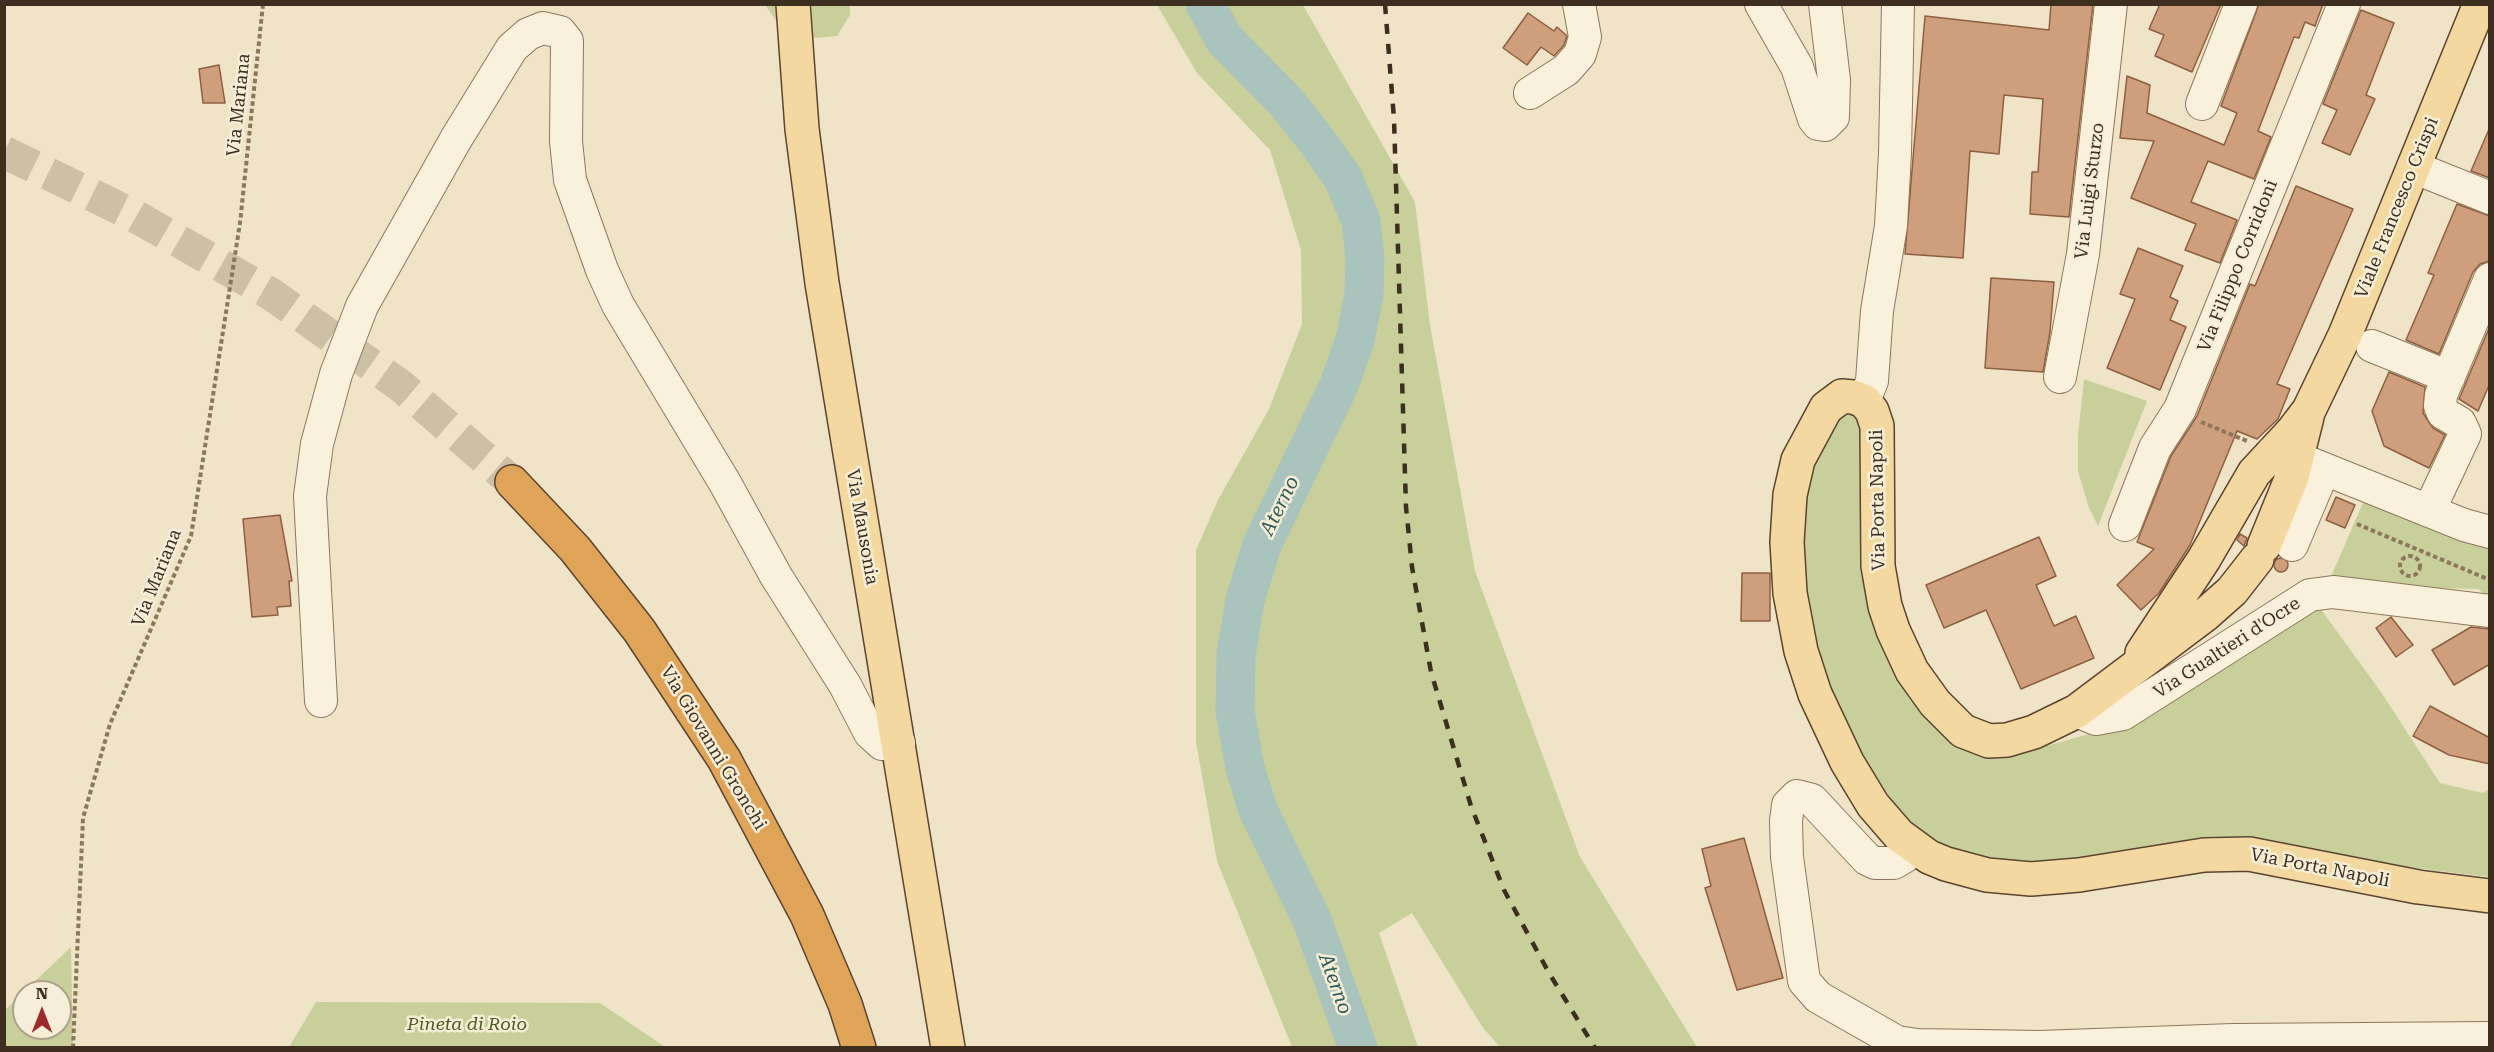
<!DOCTYPE html>
<html>
<head>
<meta charset="utf-8">
<style>
  body { margin:0 }
  #map { position:relative; width:2494px; height:1052px; overflow:hidden; background:#f0e4c8; font-family:"Roboto Serif",serif }
  canvas { display:block }
  .frame { position:absolute; inset:0; border:6px solid #3d2e20; pointer-events:none }
  .north { position:absolute; left:12px; top:980px; width:60px; height:60px; box-sizing:border-box; background:#f7eed8; border:2px solid #ada18e; border-radius:50%; rotate:0deg; font-size:16px; font-weight:700; line-height:24px; text-align:center; color:#3d2e20 }
  .north::after { content:''; display:block; margin:auto; width:21px; height:27px; background:#9e2a2b; clip-path:polygon(50% 0,100% 100%,50% 72%,0 100%) }
</style>
</head>
<body>
<div id="map">
<canvas width="2494" height="1052"></canvas>
<div class="frame"></div>
<div class="north">N</div>
</div>
<script>
const ctx = document.querySelector('canvas').getContext('2d');
ctx.lineJoin = 'round';
function fillPath(path, color) {
  ctx.fillStyle = color;
  ctx.fill(path, 'evenodd');
}
function shape(rows) {
  const path = new Path2D();
  for (const r of rows) {
    if (r.length === 3) {
      path.moveTo(r[0] + r[2], r[1]);
      path.arc(r[0], r[1], r[2], 0, 2 * Math.PI);
      continue;
    }
    path.moveTo(r[0], r[1]);
    for (let i = 2; i < r.length; i += 2) path.lineTo(r[i], r[i + 1]);
  }
  return path;
}
function strokePath(path, color, width, dash) {
  ctx.strokeStyle = color;
  ctx.lineWidth = width;
  ctx.lineCap = dash ? 'butt' : 'round';
  ctx.setLineDash(dash || []);
  ctx.stroke(path);
}
function label(font, color, halo, rows, align = 'center') {
  ctx.font = font + ' "Roboto Serif",serif';
  ctx.lineWidth = 5;
  ctx.setLineDash([]);
  ctx.textBaseline = 'middle';
  ctx.strokeStyle = halo;
  ctx.fillStyle = color;
  for (const [text, x, y, turn = 0] of rows) {
    ctx.save();
    ctx.translate(x, y);
    ctx.rotate((+turn || 0) * Math.PI / 180);
    ctx.textAlign = isNaN(turn) ? turn : align;
    if (halo) ctx.strokeText(text, 0, 0);
    ctx.fillText(text, 0, 0);
    ctx.restore();
  }
}
const green = shape([
  [765,5,850,5,850,15,837,36,816,38,782,29],
  [1157,5,1303,5,1415,202,1430,325,1475,571,1580,857,1697,1047,1500,1047,1483,1028,1412,913,1379,933,1418,1047,1292,1047,1217,861,1196,742,1196,550,1218,500,1269,409,1302,324,1301,250,1270,150,1197,73],
  [2084,379,2147,401,2098,526,2089,508,2078,471,2078,435],
  [1842,413,1854,415,1863,434,1897,666,2014,755,2089,734,2142,714,2317,604,2381,692,2440,783,2483,793,2489,789,2489,877,2373,863,2087,862,2017,864,1959,854,1932,841,1910,823,1890,800,1870,771,1848,731,1828,685,1806,599,1802,562,1803,503,1813,463],
  [2365,498,2489,546,2489,600,2479,589,2388,587,2330,579],
  [71,947,73,1047,5,1047,5,1010],
  [24,992,60,992,60,1028,24,1028],
  [316,1002,600,1003,665,1047,289,1047]
]);
const river = shape([
  [1205,4,1224,39,1286,102,1316,140,1343,178,1361,221,1365,258,1364,294,1355,340,1339,385,1262,545,1245,600,1236,655,1235,711,1245,768,1258,810,1312,920,1358,1048]
]);
const building = shape([
  [2051,4,2093,4,2069,217,2030,214,2032,172,2038,172,2043,99,2004,95,1999,154,1970,151,1963,258,1905,254,1925,16,2049,30,2051,4],
  [2160,4,2221,4,2192,72,2155,56,2164,35,2149,29,2160,4],
  [2259,4,2323,4,2315,26,2305,22,2299,38,2294,37,2258,131,2271,137,2254,179,2208,161,2191,202,2237,220,2220,263,2185,250,2196,224,2131,198,2154,141,2120,138,2127,76,2150,85,2147,113,2224,145,2237,113,2221,106,2259,4],
  [2361,10,2394,23,2366,95,2375,99,2350,155,2322,143,2337,110,2323,104,2361,10],
  [1528,13,1554,31,1557,27,1567,36,1564,45,1554,56,1541,47,1527,65,1503,48,1528,13],
  [219,65,225,103,203,103,199,69,219,65],
  [2490,127,2490,178,2471,171,2490,127],
  [2296,186,2353,209,2277,384,2290,389,2278,419,2257,439,2237,431,2190,545,2159,593,2141,610,2117,585,2154,549,2137,542,2171,456,2197,416,2250,284,2255,286,2296,186],
  [2457,204,2490,216,2490,261,2480,264,2473,272,2439,354,2406,340,2434,275,2428,273,2457,204],
  [2138,248,2183,266,2170,297,2178,301,2170,320,2186,327,2160,390,2107,368,2135,299,2120,294,2138,248],
  [1991,278,2054,282,2050,332,2043,372,1985,368,1991,278],
  [2490,326,2490,383,2478,411,2459,399,2490,326],
  [2389,372,2425,387,2423,413,2433,428,2445,435,2429,468,2384,446,2372,411,2389,372],
  [2336,497,2355,505,2345,528,2326,520,2336,497],
  [280,515,292,581,289,581,291,606,277,607,278,615,252,617,243,519,280,515],
  [2240,534,2247,538,2244,546,2237,540,2240,534],
  [2039,537,2056,576,2036,585,2054,626,2076,616,2094,658,2021,689,1986,610,1944,628,1926,585,2039,537],
  [2281,565,7],
  [1742,573,1770,573,1770,621,1741,621,1742,573],
  [2391,617,2413,645,2396,657,2376,628,2391,617],
  [2471,627,2490,629,2490,664,2454,685,2432,650,2471,627],
  [2430,706,2490,738,2490,764,2449,755,2413,736,2430,706],
  [1744,838,1783,978,1737,990,1705,888,1711,886,1702,849,1744,838]
]);
const highwayTunnel = shape([
  [4,152,135,216,271,294,401,386,512,482]
]);
const path = shape([
  [2201,422,2247,441],
  [2357,524,2490,580],
  [2410,566,10],
  [73,1048,83,818,110,724,191,536,240,223,263,4]
]);
const minor = shape([
  [1761,4,1797,67,1814,119,1818,124,1825,125,1833,117,1834,80,1825,4],
  [1530,93,1566,70,1580,54,1585,37,1579,4],
  [2202,104,2241,4],
  [2413,167,2490,198],
  [2372,346,2449,377],
  [2060,377,2083,254,2111,4],
  [1864,401,1872,381,1877,311,1891,226,1895,153,1898,4],
  [2273,452,2312,464,2464,525,2490,532],
  [2429,511,2465,434,2460,423,2443,413,2440,406,2441,395,2490,279],
  [2125,525,2155,448,2180,409,2344,4],
  [2292,545,2324,469],
  [321,701,310,496,317,444,336,374,362,306,456,139,512,48,528,34,543,28,560,32,567,41,566,141,570,180,602,270,618,305,725,483,776,576,845,685,870,733,882,744,899,743],
  [2077,711,2096,719,2123,714,2310,595,2333,592,2490,611],
  [1912,846,1904,857,1894,863,1875,863,1867,859,1812,800,1797,796,1788,805,1786,821,1787,857,1804,981,1818,997,1897,1042,1917,1045,2040,1047,2233,1040,2490,1038]
]);
const major = shape([
  [793,4,802,129,822,283,948,1048],
  [2264,546,2292,477,2307,417],
  [2257,559,2232,591,2206,614,2077,711,2034,732,2007,740,1989,741,1963,731,1935,703,1912,671,1893,630,1885,606,1878,566,1877,426,1872,411,1864,401,1853,397,1842,396,1826,408,1798,460,1790,495,1787,542,1790,593,1801,651,1815,694,1847,762,1873,805,1899,835,1929,857,1946,864,1987,875,2031,879,2079,875,2204,855,2249,854,2418,887,2490,896],
  [2142,653,2204,559,2254,473,2293,431,2309,410,2345,335,2480,4]
]);
const highway = shape([
  [512,482,575,549,639,630,724,759,807,915,845,1004,859,1048]
]);
const rail = shape([
  [1385,4,1394,119,1406,507,1412,567,1431,672,1471,806,1504,890,1549,973,1595,1048]
]);
const streetNames = [
  ["Via Mariana",239,105,-84],
  ["Via Luigi Sturzo",2090,191,-83],
  ["Viale Francesco Crispi",2397,208,-68],
  ["Via Filippo Corridoni",2238,266,-68],
  ["Via Porta Napoli",1878,500,-91],
  ["Via Mausonia",862,527,80],
  ["Via Mariana",157,578,-68],
  ["Via Gualtieri d'Ocre",2227,648,-33],
  ["Via Giovanni Gronchi",713,748,59],
  ["Via Porta Napoli",2320,868,11]
];
const parkNames = [
  ["Pineta di Roio",467,1025]
];
const waterNames = [
  ["Aterno",1280,506,-64],
  ["Aterno",1335,984,70]
];
fillPath(green, '#c9cf9b');
strokePath(river, '#a9c4bc', 39);
fillPath(building, '#cf9f7d');
strokePath(building, '#8d5f41', 1.5);
strokePath(highwayTunnel, '#ccc0a6', 33, [33, 16]);
strokePath(minor, '#8d765c', 34);
strokePath(major, '#5b4430', 36);
strokePath(highway, '#5b4430', 36);
strokePath(path, '#8d765c', 4, [4.5, 3]);
strokePath(minor, '#faf1dc', 32);
strokePath(major, '#f3d9a0', 33);
strokePath(highway, '#e0a458', 33);
strokePath(rail, '#3d2e20', 4.5, [10, 10]);
label('18px', '#3d2e20', '#f7eed8', streetNames);
label('italic 18px', '#4d5a26', '#f7eed8', parkNames);
label('italic 20px', '#2f5d5a', '#f7eed8', waterNames);
</script>
</body>
</html>
